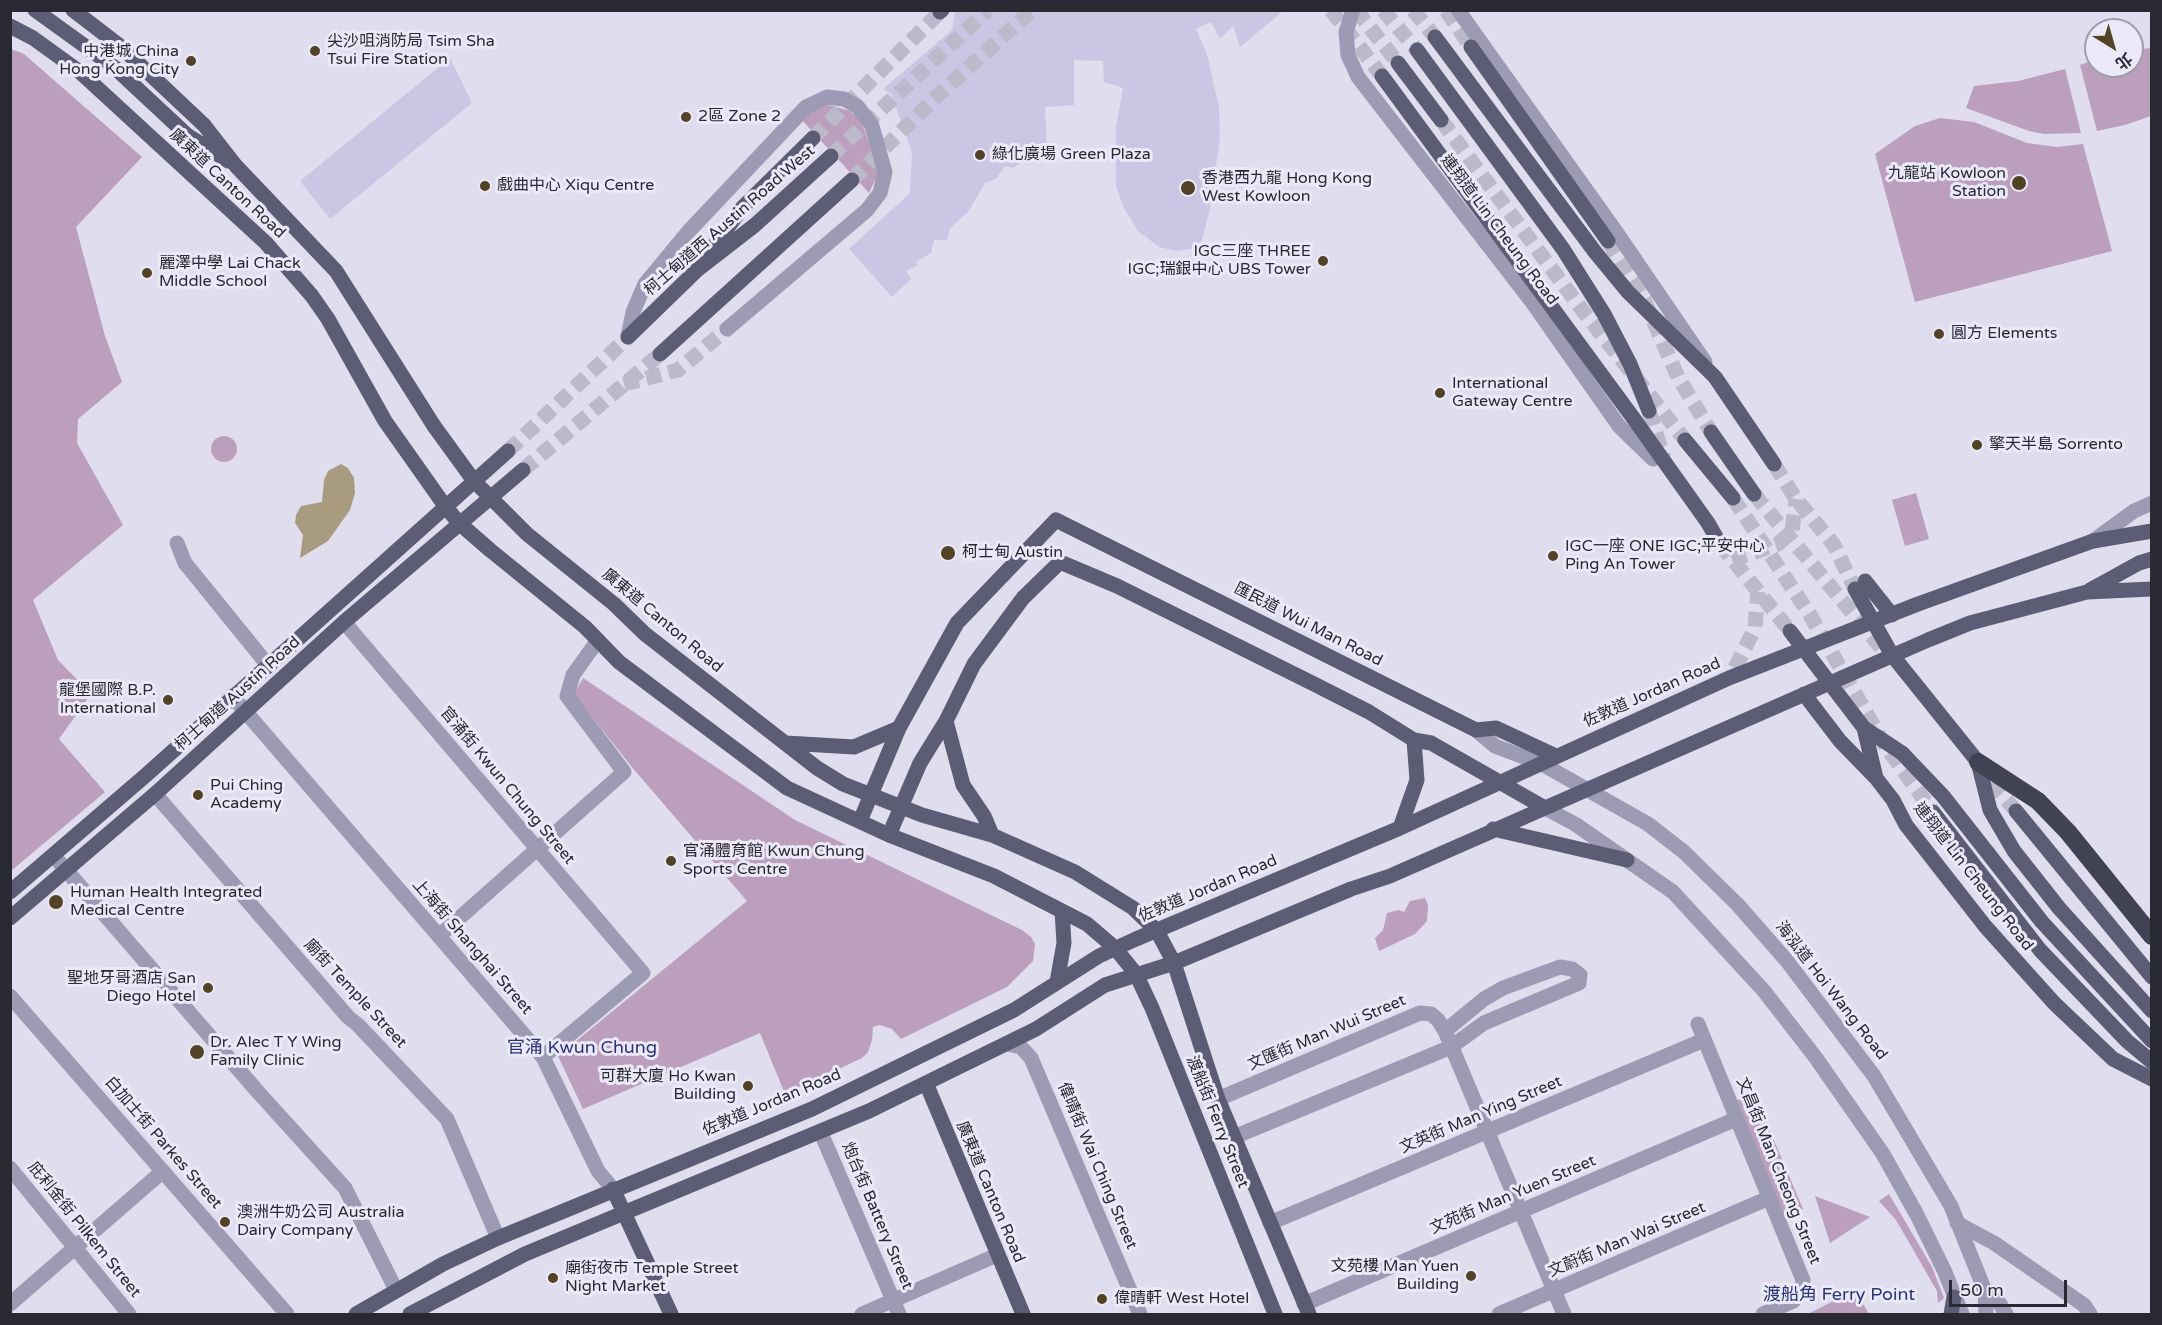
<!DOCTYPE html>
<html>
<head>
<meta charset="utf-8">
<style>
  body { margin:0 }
  #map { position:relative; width:2162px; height:1325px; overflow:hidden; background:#e0ddef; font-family:"Varela Round","Noto Sans TC",sans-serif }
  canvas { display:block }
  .frame { position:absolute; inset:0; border:12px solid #292934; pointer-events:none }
  .north { position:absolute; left:2084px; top:18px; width:60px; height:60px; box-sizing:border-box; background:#ebe9f7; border:2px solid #9d9ca9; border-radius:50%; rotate:143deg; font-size:16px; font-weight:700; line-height:24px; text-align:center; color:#292934 }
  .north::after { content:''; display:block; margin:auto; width:21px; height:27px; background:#514323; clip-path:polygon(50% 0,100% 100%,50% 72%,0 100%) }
  .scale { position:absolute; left:1949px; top:1280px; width:118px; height:27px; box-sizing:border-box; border:3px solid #292934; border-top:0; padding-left:8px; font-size:18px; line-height:21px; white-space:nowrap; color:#292934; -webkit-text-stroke:4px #ebe9f7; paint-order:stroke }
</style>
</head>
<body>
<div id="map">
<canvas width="2162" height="1325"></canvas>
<div class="frame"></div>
<div class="north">北</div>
<div class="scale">50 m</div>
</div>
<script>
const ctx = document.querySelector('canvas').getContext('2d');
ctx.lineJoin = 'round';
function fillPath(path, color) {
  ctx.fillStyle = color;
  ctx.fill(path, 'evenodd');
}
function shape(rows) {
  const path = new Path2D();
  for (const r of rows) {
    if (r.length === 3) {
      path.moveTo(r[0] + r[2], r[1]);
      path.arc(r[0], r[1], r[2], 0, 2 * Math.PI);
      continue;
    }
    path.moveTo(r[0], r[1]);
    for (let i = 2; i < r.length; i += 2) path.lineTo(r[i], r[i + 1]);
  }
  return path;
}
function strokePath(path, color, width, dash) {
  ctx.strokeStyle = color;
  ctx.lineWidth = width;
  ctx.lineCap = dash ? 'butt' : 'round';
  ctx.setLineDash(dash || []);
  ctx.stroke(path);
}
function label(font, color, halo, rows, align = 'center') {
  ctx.font = font + ' "Varela Round","Noto Sans TC",sans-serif';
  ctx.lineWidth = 6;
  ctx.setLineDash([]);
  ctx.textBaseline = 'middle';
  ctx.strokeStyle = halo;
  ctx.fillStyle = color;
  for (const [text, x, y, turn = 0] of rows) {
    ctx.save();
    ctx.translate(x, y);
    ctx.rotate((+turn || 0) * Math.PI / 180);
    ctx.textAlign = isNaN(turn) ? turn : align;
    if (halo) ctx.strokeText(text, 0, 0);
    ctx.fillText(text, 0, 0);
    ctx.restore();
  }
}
const green = shape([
  [2151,48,2151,116,2125,125,2097,131,2080,65,2096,59,2096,66,2132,66,2132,50],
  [11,49,24,54,142,157,76,227,105,336,122,382,78,419,77,443,123,525,33,600,58,660,91,694,59,739,105,792,11,871],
  [2065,69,2081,133,2044,134,2029,131,1966,108,1974,86,2018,81],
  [829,105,850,111,859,119,865,131,877,167,877,176,869,193,800,118,818,106],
  [1940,118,1974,122,2027,143,2057,147,2083,144,2112,251,1915,302,1875,154,1915,126],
  [224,449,13],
  [1916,493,1929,539,1905,546,1892,500],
  [583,678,795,820,1022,930,1031,937,1035,944,1033,961,1007,987,901,1039,892,1029,880,1025,873,1027,872,1040,868,1052,862,1058,785,1094,760,1033,583,1109,558,1056,747,901,631,766,574,694],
  [1425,898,1428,905,1427,921,1415,934,1379,951,1375,938,1383,930,1387,913,1399,910,1404,912,1410,901],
  [1754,1093,1803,1209,1781,1218,1733,1102],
  [1889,1194,1932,1267,1944,1298,1938,1303,1937,1291,1896,1220,1879,1201],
  [1815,1196,1870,1217,1830,1243],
  [1855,1290,1869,1314,1808,1314]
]);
const plaza = shape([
  [1279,11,1281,13,1240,47,1233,26,1220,39,1211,22,1196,29,1207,54,1219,108,1220,139,1209,213,1201,244,1195,248,1177,251,1159,247,1138,231,1123,206,1116,186,1116,126,1123,88,1104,82,1103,61,1074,60,1074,105,1045,107,1048,162,1045,159,1037,164,1034,160,1027,165,1023,162,1013,168,1005,166,996,179,985,183,968,212,950,228,947,240,934,240,931,253,916,262,917,266,906,271,911,279,892,297,849,249,910,193,912,152,891,94,883,89,952,30,955,11],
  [450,58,472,103,330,219,300,181]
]);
const water = shape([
  [341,464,348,468,354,478,355,493,350,510,328,541,300,558,303,535,295,523,296,515,301,506,322,502,324,480,328,471]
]);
const minorTunnel = shape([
  [624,384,678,370,727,329]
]);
const majorTunnel = shape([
  [1331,10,1382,76],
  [1356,10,1398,63],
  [1383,10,1417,50],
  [1413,10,1435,37],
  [1446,10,1471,47],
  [1441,120,1583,311,1685,440],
  [813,138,940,12],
  [831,156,988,10],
  [852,180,937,96,1032,10],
  [1608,241,1645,302,1678,377,1711,432],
  [1649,411,1664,458],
  [508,451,628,337],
  [1774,464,1796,499,1834,545,1855,589],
  [523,470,660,354],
  [1754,494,1888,656],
  [1733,498,1810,615,1884,744,1933,812],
  [1720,544,1790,631],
  [1732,560,1778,544,1792,531,1796,499],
  [1735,668,1755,628,1758,592],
  [1977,765,2016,811]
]);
const minor = shape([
  [1353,10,1346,32,1348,55,1358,77,1532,302,1619,426,1653,459],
  [1458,10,1617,233,1705,362],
  [628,337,633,312,645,284,688,232,806,107,827,97,844,99,858,107,872,126,885,172,880,193,867,210,727,329],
  [2093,541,2134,511,2152,503],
  [177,543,185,563,267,664],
  [344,622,643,973,543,1057],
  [232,696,543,1057,598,1171,613,1189],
  [1476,730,1495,746,1542,764,1648,824,1684,852,1738,905,1787,961,1874,1076,1951,1206,1985,1291,2000,1304,2006,1314],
  [155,794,348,1017,358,1025,447,1119,498,1238],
  [1545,808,1575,824,1673,892,1764,991,1816,1058,1883,1154,1917,1215,1944,1270,1962,1314],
  [54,856,258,1092,345,1188,396,1290],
  [439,936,624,772,567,696,573,675,598,640],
  [10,996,287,1314],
  [1698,1024,1803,1280,1800,1295,1793,1301,1763,1314],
  [1007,1044,1021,1047,1031,1058,1140,1314],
  [1218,1099,1420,1013,1431,1014,1438,1020,1445,1031,1564,1314],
  [821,1133,899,1314],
  [1234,1137,1451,1047,1484,1023,1579,983,1580,975,1572,969,1560,967,1503,988,1484,999,1445,1031],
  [10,1168,129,1314],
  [1270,1223,1704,1040],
  [1957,1223,1994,1243,2084,1305,2090,1314],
  [1985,1291,1986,1314],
  [10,1304,163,1171],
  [1304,1304,1736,1119],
  [862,1314,997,1255],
  [1499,1314,1769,1198]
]);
const major = shape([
  [35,10,114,67,187,135,228,161],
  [73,10,120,46,204,125,236,166,336,271,434,426,474,481,527,534,614,604,645,634,817,768,843,784,922,815,992,835,1075,872,1133,908,1157,931,1174,963,1218,1099,1309,1314],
  [940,12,942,10],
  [10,26,33,38,80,72,266,243,312,296,328,319,385,421,445,506,459,523,490,550,585,627,619,662,787,788,889,835,994,876,1087,924,1115,948,1136,974,1152,1008,1275,1314],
  [1435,37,1595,252,1628,292,1715,377,1774,464],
  [1471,47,1608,241],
  [1417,50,1563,249,1604,314,1630,364,1649,411],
  [1398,63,1441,120],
  [1382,76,1634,419,1708,523,1720,544],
  [707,255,743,207,813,138],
  [628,337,697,270,755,225,831,156],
  [660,354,852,180],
  [1711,432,1754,494],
  [1685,440,1733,498],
  [1865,581,1892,615],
  [1855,589,1892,655,1978,762,1990,810,2014,851,2059,908,2152,1011],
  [2090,590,2139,563,2152,559],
  [1790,631,1864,728,1876,778,1893,800,1906,825,1985,926,2054,1003,2113,1059,2152,1079],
  [1804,694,1840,741,1876,778],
  [946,721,963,785,984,816,992,835],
  [1864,728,1902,753,1943,796,2042,922,2152,1041],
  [786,743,854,747,899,728],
  [2016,811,2152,977],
  [1933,812,2040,950,2127,1041,2152,1062],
  [860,821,899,728,957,623,1056,520,1476,730,1496,728,1556,756],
  [1400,828,1417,780,1414,740],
  [1493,829,1627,860],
  [889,835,920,763,946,721,974,664,1023,598,1060,562,1117,586,1314,684,1369,712,1414,740,1431,743,1545,808],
  [10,892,145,776,508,451],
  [10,918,155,794,344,622,523,470],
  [1057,982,1064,943,1062,911],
  [926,1083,1023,1314],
  [613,1189,671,1314],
  [356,1314,443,1264,498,1238,812,1109,1014,1010,1099,956,1136,939,1400,828,1729,678,1918,604,2093,541,2152,531],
  [410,1314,525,1254,869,1111,1036,1029,1105,985,1174,963,1351,889,1390,876,1928,640,1970,623,2087,592,2152,589],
  [1951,1314,1954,1297]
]);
const highway = shape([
  [1978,762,2038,801,2068,832,2152,936]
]);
const markers = [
  [315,51,6,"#514323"],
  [191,61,6,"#514323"],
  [686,117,6,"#514323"],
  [980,155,6,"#514323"],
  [2019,183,8,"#514323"],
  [485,186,6,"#514323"],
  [1188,188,8,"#514323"],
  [1323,261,6,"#514323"],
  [147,273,6,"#514323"],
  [1939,334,6,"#514323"],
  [1440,393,6,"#514323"],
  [1977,445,6,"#514323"],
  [948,553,8,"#514323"],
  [1553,556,6,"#514323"],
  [168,700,6,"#514323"],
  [198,795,6,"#514323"],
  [671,861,6,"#514323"],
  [56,902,8,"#514323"],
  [208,988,6,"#514323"],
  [197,1052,8,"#514323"],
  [748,1086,6,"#514323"],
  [225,1222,6,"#514323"],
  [1471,1276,6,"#514323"],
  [553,1278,6,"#514323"],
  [1102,1299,6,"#514323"]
];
const poiNames = [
  ["尖沙咀消防局 Tsim Sha",327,42],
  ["Tsui Fire Station",327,60],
  ["中港城 China",179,52,"right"],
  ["Hong Kong City",179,70,"right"],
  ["2區 Zone 2",698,117],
  ["綠化廣場 Green Plaza",992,155],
  ["九龍站 Kowloon",2006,174,"right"],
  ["Station",2006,192,"right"],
  ["香港西九龍 Hong Kong",1202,179],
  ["West Kowloon",1202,197],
  ["戲曲中心 Xiqu Centre",497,186],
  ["IGC三座 THREE",1311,252,"right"],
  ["IGC;瑞銀中心 UBS Tower",1311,270,"right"],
  ["麗澤中學 Lai Chack",159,264],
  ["Middle School",159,282],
  ["圓方 Elements",1951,334],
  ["International",1452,384],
  ["Gateway Centre",1452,402],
  ["擎天半島 Sorrento",1989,445],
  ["IGC一座 ONE IGC;平安中心",1565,547],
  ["Ping An Tower",1565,565],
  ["柯士甸 Austin",962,553],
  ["龍堡國際 B.P.",156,691,"right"],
  ["International",156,709,"right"],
  ["Pui Ching",210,786],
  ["Academy",210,804],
  ["官涌體育館 Kwun Chung",683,852],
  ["Sports Centre",683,870],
  ["Human Health Integrated",70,893],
  ["Medical Centre",70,911],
  ["聖地牙哥酒店 San",196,979,"right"],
  ["Diego Hotel",196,997,"right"],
  ["Dr. Alec T Y Wing",210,1043],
  ["Family Clinic",210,1061],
  ["可群大廈 Ho Kwan",736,1077,"right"],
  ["Building",736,1095,"right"],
  ["澳洲牛奶公司 Australia",237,1213],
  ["Dairy Company",237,1231],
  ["文苑樓 Man Yuen",1459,1267,"right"],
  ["Building",1459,1285,"right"],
  ["廟街夜市 Temple Street",565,1269],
  ["Night Market",565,1287],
  ["偉晴軒 West Hotel",1114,1299]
];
const streetNames = [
  ["廣東道 Canton Road",227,184,43],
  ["柯士甸道西 Austin Road West",730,221,-41],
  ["連翔道 Lin Cheung Road",1499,230,53],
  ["廣東道 Canton Road",662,621,40],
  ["匯民道 Wui Man Road",1308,625,27],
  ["佐敦道 Jordan Road",1652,693,-24],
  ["柯士甸道 Austin Road",238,694,-42],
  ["官涌街 Kwun Chung Street",507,786,50],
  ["連翔道 Lin Cheung Road",1973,877,52],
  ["佐敦道 Jordan Road",1208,889,-23],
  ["上海街 Shanghai Street",472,947,49],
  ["海泓道 Hoi Wang Road",1831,991,52],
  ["廟街 Temple Street",355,994,47],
  ["文匯街 Man Wui Street",1327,1033,-23],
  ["佐敦道 Jordan Road",772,1103,-23],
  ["文英街 Man Ying Street",1481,1115,-23],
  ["渡船街 Ferry Street",1217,1122,68],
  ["白加士街 Parkes Street",163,1143,49],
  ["偉晴街 Wai Ching Street",1097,1166,67],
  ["文昌街 Man Cheong Street",1778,1171,68],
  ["廣東道 Canton Road",990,1192,67],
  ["文苑街 Man Yuen Street",1513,1195,-23],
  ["炮台街 Battery Street",877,1216,67],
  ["庇利金街 Pilkem Street",84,1230,51],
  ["文蔚街 Man Wai Street",1627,1240,-23]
];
const neighbourhoodNames = [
  ["官涌 Kwun Chung",582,1048],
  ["渡船角 Ferry Point",1839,1295]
];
fillPath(green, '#bb9fbc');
fillPath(plaza, '#ccc6e5');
fillPath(water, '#a99b7f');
strokePath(minorTunnel, '#bbb9ca', 15, [15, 8]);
strokePath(majorTunnel, '#bbb9ca', 15, [15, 8]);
strokePath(minor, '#9d9bb4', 15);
strokePath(major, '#5c5c74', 15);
strokePath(highway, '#414254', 18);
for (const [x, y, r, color] of markers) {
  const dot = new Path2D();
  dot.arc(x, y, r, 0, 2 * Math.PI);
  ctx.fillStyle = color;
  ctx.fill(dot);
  strokePath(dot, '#ebe9f7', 2);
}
label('16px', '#292934', '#ebe9f7', poiNames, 'left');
label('16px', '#292934', '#ebe9f7', streetNames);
label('18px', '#2b357a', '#ebe9f7', neighbourhoodNames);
</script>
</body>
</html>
